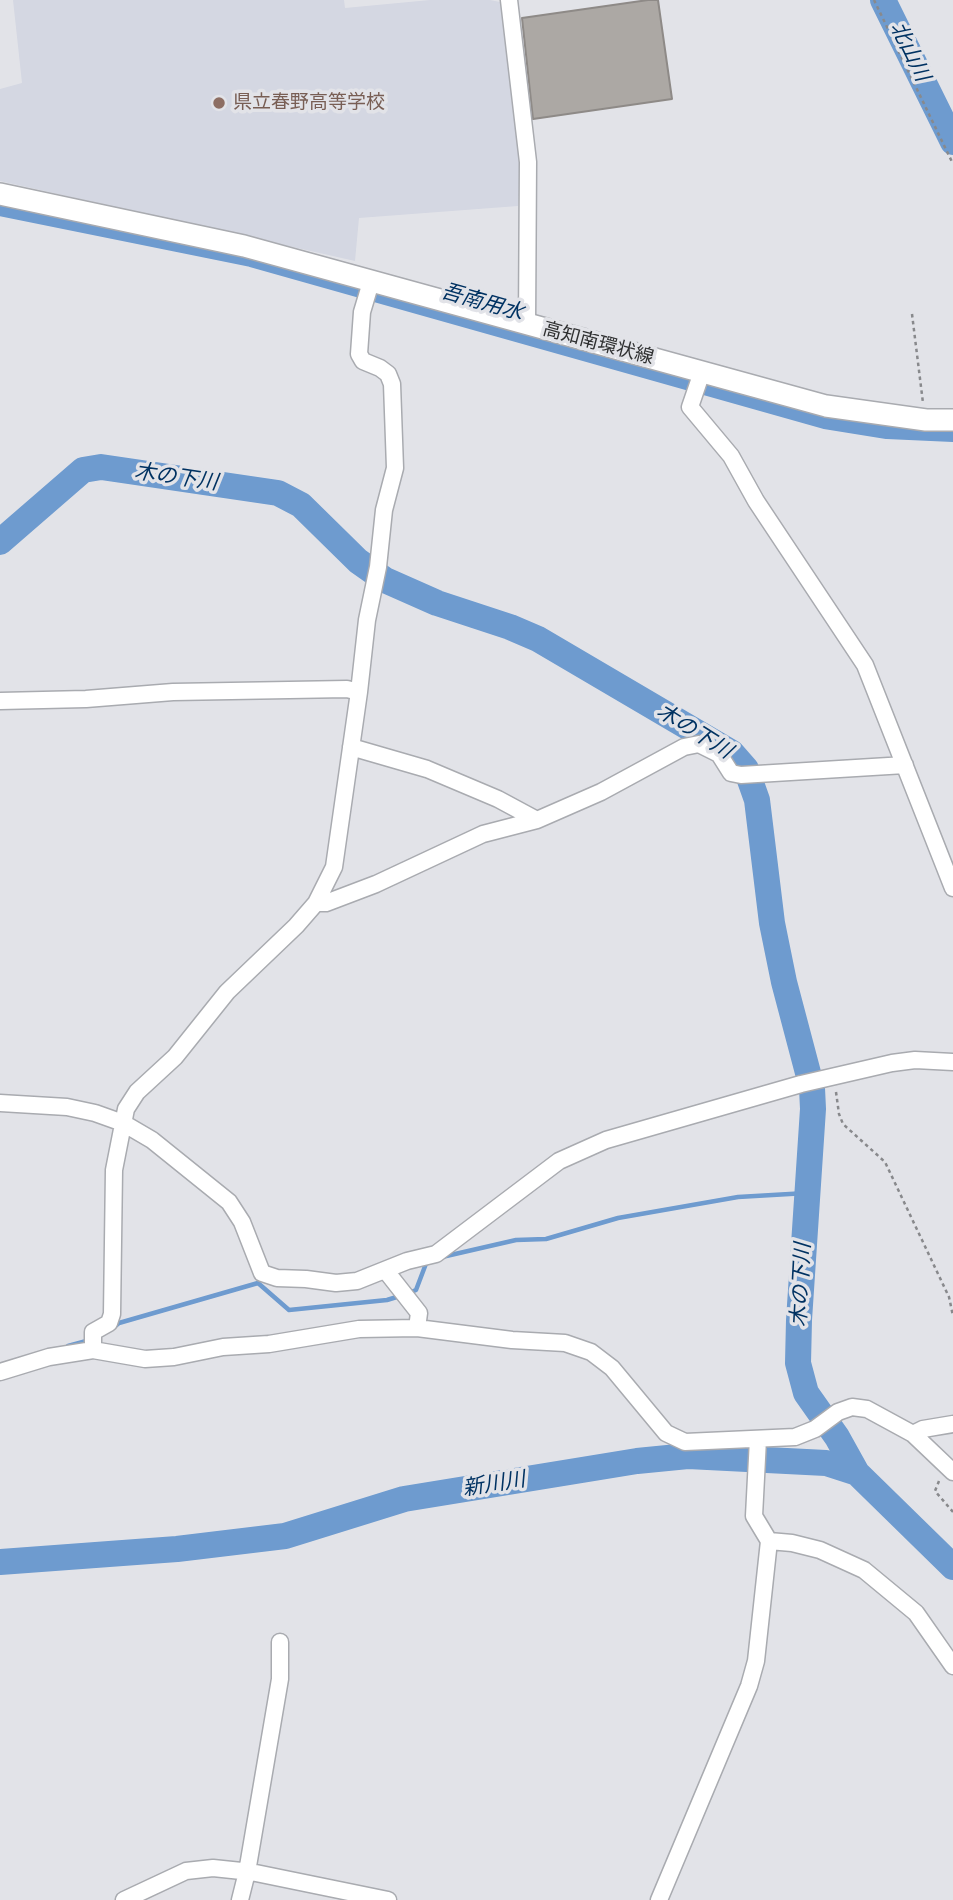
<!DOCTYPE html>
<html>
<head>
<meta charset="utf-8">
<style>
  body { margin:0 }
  canvas { display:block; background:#e2e3e8 }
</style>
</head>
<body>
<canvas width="953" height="1900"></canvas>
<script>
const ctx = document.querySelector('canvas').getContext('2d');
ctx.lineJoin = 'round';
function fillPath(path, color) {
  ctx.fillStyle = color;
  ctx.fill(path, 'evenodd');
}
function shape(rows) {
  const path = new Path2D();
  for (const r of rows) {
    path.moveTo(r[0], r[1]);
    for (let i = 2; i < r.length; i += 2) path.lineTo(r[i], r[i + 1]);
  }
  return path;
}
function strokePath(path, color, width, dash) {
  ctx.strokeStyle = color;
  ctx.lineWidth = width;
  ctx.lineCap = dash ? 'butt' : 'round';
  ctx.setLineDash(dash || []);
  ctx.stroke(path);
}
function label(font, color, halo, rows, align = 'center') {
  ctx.font = font + ' "DM Sans","Noto Sans JP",sans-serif';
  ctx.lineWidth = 7;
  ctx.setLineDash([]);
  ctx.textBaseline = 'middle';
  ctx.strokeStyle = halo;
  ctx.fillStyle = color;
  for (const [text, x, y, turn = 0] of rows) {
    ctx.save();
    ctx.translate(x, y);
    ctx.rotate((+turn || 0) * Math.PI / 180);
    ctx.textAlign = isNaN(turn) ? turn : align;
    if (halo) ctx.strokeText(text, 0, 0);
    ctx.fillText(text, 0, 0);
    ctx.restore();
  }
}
const built = shape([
  [13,0,344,0,345,8,430,0,490,0,505,3,522,160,518,206,359,218,355,261,0,181,0,89,22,83]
]);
const stream = shape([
  [442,1257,516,1240,546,1239,618,1218,738,1197,807,1193],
  [409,1293,416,1290,427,1261],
  [113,1328,119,1323,258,1283,289,1310,387,1300,400,1296],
  [68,1346,90,1340]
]);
const canal = shape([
  [0,208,251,259,825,421,887,431,953,434]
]);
const river = shape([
  [883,0,953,142],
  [0,542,83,470,101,467,278,493,301,505,358,561,385,580,437,603,510,627,538,639,732,753,746,769,757,800,772,923,784,982,812,1088,813,1109,799,1320,798,1363,806,1393,837,1437,857,1473],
  [0,1562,177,1549,285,1536,404,1499,637,1461,688,1456,826,1463,857,1473,953,1567]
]);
const building = shape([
  [648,0,658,0,672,99,533,119,522,18,648,0]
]);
const path = shape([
  [874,0,953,164],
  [912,314,923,403],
  [836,1092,839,1114,843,1124,885,1162,949,1297,953,1316],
  [939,1481,935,1491,953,1512]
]);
const minor = shape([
  [509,0,528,162,527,325],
  [702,372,690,407,731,456,756,501,865,665,953,888],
  [0,701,86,699,173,692,347,689,359,692],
  [351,747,427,769,498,799,537,820,601,792,684,747,699,744,719,754,731,773,741,775,905,765],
  [316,903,326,903,376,884,483,834,537,820],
  [0,1103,67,1107,95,1113,123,1123,152,1140,229,1202,242,1222,262,1273,277,1278,306,1279,336,1283,357,1281,407,1261,436,1254,559,1161,606,1140,801,1084,892,1063,915,1060,953,1062],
  [386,1271,419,1313,417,1328],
  [93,1350,93,1332,109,1323,112,1314,114,1170,126,1109,137,1092,175,1057,227,992,296,926,316,903,334,867,359,692,367,620,378,567,384,510,395,468,392,384,388,374,380,368,363,361,359,354,362,312,371,282],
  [0,1372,49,1357,93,1350,145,1359,174,1357,223,1347,269,1344,359,1329,417,1328,512,1340,565,1343,591,1352,612,1368,666,1433,685,1442,795,1437,815,1429,838,1412,852,1407,867,1409,913,1434,953,1472],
  [913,1434,923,1429,953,1424],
  [769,1541,792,1543,820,1550,864,1570,916,1613,953,1666],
  [124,1900,186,1871,213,1868,251,1872,388,1900],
  [240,1900,247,1872,280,1679,280,1642],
  [659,1900,749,1686,756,1661,769,1541,754,1516,758,1439]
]);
const major = shape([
  [0,194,244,246,826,406,926,420,953,420]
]);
const markers = [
  [219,103,7,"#8d6e63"]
];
const educationNames = [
  ["県立春野高等学校",233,103]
];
const streetNames = [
  ["高知南環状線",598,344,15]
];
const waterNames = [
  ["北山川",909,52,64],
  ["吾南用水",482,303,16],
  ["木の下川",176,478,8],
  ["木の下川",694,732,32],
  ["木の下川",802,1285,-87],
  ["新川川",494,1485,-9]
];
fillPath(built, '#d4d7e2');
strokePath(stream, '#6e9bcf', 4.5);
strokePath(canal, '#6e9bcf', 16);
strokePath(river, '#6e9bcf', 26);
fillPath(building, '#aca8a4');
strokePath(building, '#8e8a87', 2);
strokePath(minor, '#a9abb0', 19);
strokePath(major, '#a9abb0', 24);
strokePath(path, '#88898c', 2.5, [3.5, 3.5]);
strokePath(minor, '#fff', 16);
strokePath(major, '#fff', 21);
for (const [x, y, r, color] of markers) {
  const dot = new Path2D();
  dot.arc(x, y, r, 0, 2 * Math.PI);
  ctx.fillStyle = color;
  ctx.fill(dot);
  strokePath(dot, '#e2e3e8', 2.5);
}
label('19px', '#785e54', '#e2e3e8', educationNames, 'left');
label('19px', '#2f3031', '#e2e3e8', streetNames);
label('italic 21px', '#003262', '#e2e3e8', waterNames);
</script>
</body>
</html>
